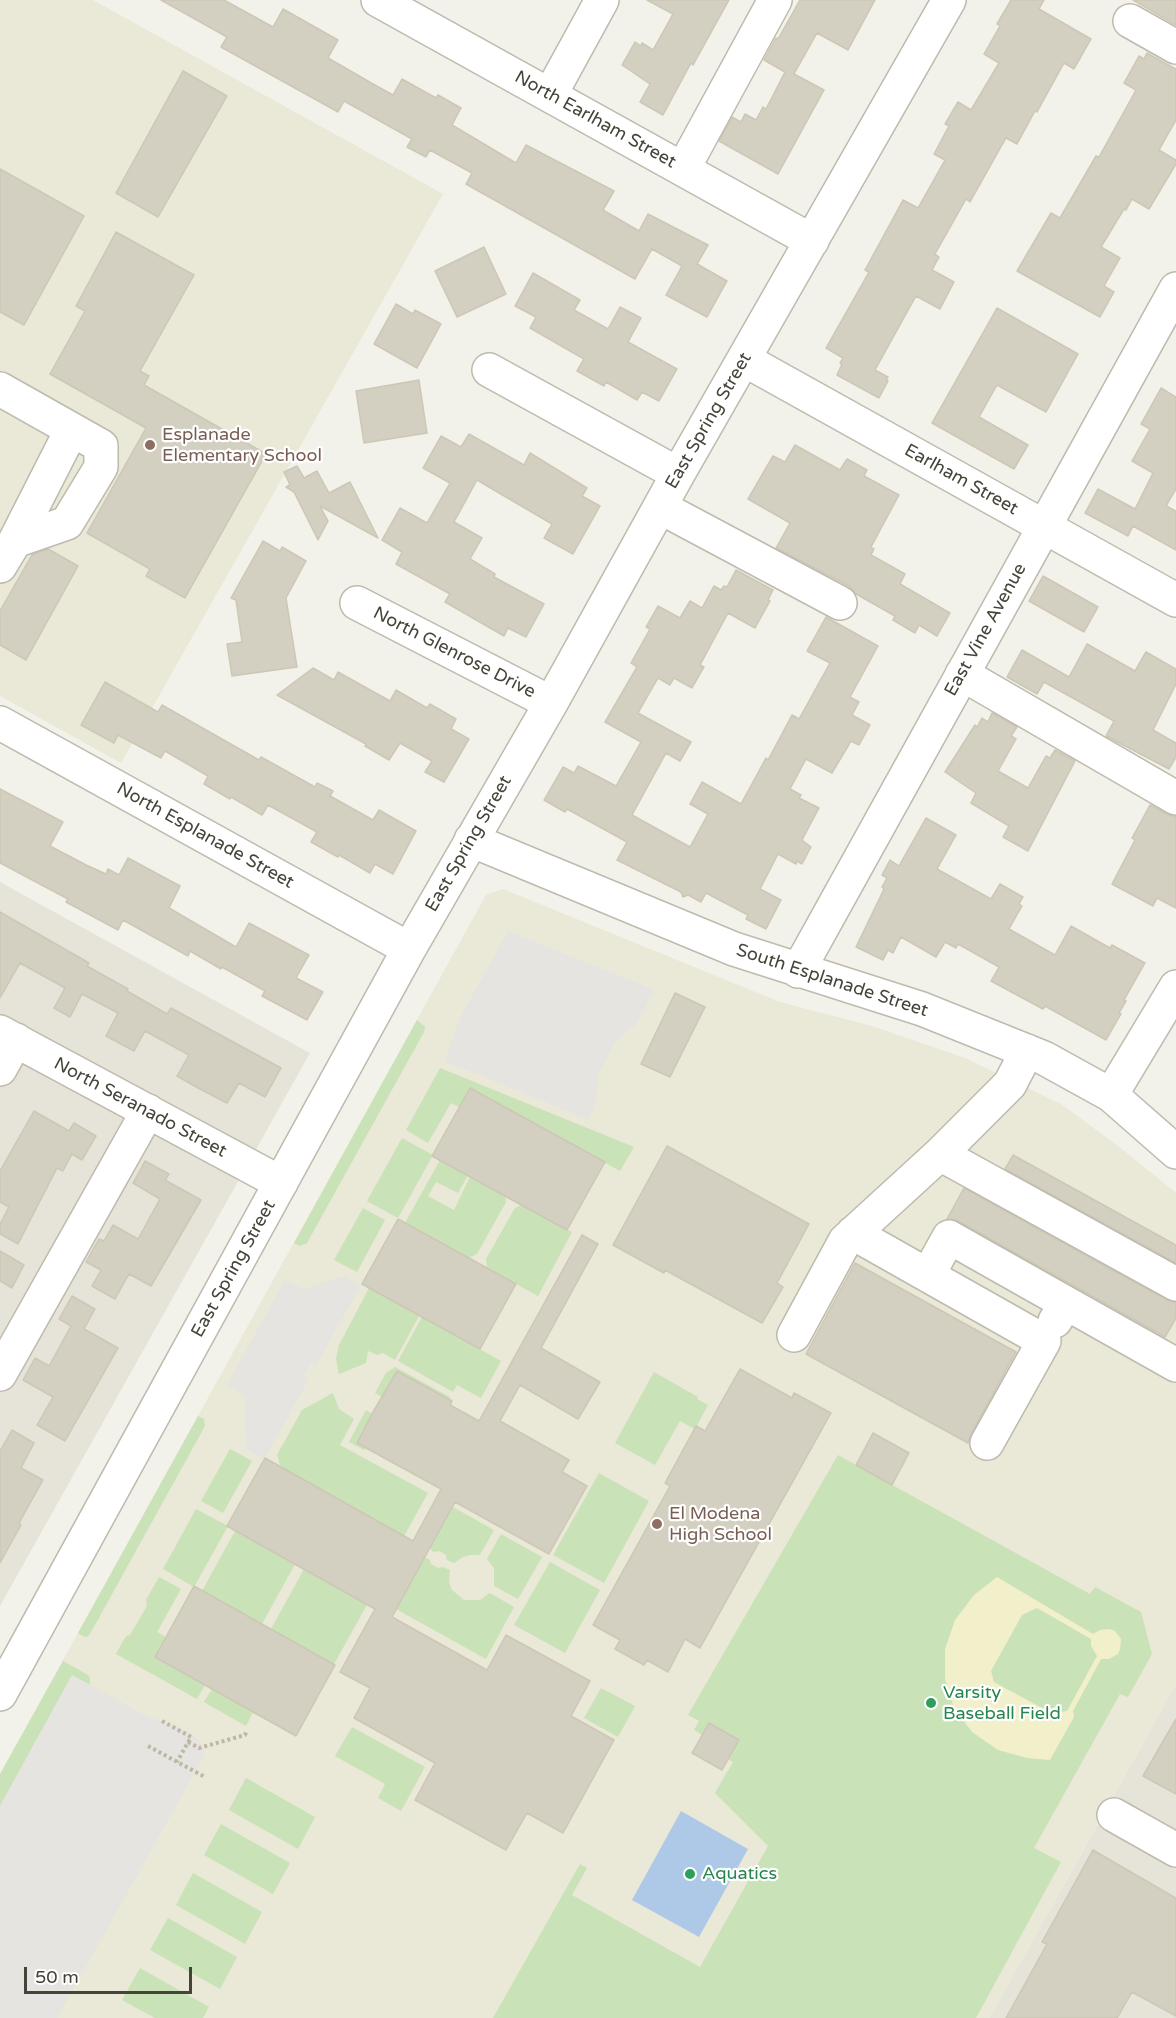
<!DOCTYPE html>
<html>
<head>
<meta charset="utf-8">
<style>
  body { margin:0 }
  #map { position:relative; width:1176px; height:2018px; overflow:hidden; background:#f3f2ea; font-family:"Varela Round",sans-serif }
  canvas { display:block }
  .scale { position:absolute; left:24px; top:1967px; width:168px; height:27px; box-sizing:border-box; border:3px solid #464339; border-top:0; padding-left:8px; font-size:18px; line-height:21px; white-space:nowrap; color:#464339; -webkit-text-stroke:4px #fff; paint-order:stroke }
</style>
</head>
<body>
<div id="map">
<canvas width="1176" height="2018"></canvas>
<div class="scale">50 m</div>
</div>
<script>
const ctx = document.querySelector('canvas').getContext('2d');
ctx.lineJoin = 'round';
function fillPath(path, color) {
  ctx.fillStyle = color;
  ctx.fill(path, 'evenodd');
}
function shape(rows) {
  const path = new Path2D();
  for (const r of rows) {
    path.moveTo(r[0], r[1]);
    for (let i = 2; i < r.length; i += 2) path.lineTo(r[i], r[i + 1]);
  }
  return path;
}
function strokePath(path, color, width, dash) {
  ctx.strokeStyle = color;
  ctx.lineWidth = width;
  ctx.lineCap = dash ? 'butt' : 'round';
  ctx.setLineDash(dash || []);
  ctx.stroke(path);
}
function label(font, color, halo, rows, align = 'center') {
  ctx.font = font + ' "Varela Round",sans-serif';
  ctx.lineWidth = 4.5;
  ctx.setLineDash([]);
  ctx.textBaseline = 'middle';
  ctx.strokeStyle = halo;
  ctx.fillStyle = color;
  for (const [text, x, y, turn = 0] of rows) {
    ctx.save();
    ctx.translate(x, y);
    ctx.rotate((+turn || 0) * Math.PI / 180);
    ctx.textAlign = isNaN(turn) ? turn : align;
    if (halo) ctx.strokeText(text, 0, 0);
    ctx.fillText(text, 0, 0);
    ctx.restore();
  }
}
const residential = shape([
  [0,882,310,1053,0,1606],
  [1176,1684,1176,2018,989,2018,1089,1840]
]);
const education = shape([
  [0,0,93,0,443,194,121,763,0,696],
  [503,889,780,1002,872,1026,965,1058,1061,1104,1122,1149,1176,1193,1176,1684,989,2018,0,2018,0,1774,486,895]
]);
const green = shape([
  [417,1020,425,1027,424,1032,307,1243,300,1246,294,1243],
  [440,1068,634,1147,620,1171,470,1088,459,1107,451,1103,428,1143,406,1130],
  [402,1138,433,1155,398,1218,367,1201],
  [440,1160,468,1175,458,1193,436,1182,428,1196,454,1210,470,1177,505,1196,506,1202,477,1254,469,1258,405,1223],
  [521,1205,572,1232,538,1296,487,1268,486,1259,515,1208],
  [363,1208,385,1220,357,1272,334,1260],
  [369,1288,419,1316,395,1360,383,1353,377,1355,368,1351,366,1363,339,1374,336,1359,339,1345],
  [422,1317,501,1361,481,1398,457,1385,453,1392,398,1361],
  [395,1367,450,1397,449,1400,397,1371,382,1397,375,1393,386,1373],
  [654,1372,698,1397,697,1399,708,1405,695,1429,680,1421,655,1465,615,1443],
  [333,1393,339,1409,354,1419,340,1445,428,1493,404,1536,281,1467,277,1455,302,1410],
  [366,1410,372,1414,357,1443,365,1448,364,1450,349,1442],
  [198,1416,204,1419,205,1426,90,1634,87,1637,83,1636,78,1633],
  [230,1449,252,1461,223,1513,201,1501],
  [838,1455,1090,1594,1095,1587,1141,1612,1152,1654,1128,1697,1120,1694,1034,1848,1061,1862,976,2018,493,2018,580,1864,587,1868,572,1895,700,1967,768,1846,715,1793,733,1762,728,1759,738,1740,709,1723,702,1735,694,1730,699,1721,688,1715],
  [599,1473,649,1501,604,1583,553,1555],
  [453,1507,494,1530,480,1555,470,1555,463,1557,454,1563,447,1560,446,1555,439,1551,433,1552,430,1548],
  [196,1509,228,1526,194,1587,163,1569],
  [235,1531,295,1564,262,1624,202,1591],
  [501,1534,542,1557,518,1599,494,1586,494,1568,487,1559],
  [425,1558,429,1559,431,1564,438,1568,443,1567,450,1570,449,1582,452,1590,464,1600,480,1600,490,1593,514,1607,486,1659,396,1609],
  [550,1562,600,1590,565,1653,514,1625],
  [304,1569,368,1603,334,1664,271,1629],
  [159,1577,181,1589,157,1632,166,1637,155,1657,205,1685,197,1699,116,1654,126,1636,130,1635,147,1606,146,1600],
  [63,1661,88,1675,90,1678,90,1685,72,1676,0,1806,0,1774],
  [601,1688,635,1706,618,1737,584,1718],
  [212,1689,253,1712,246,1726,204,1702],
  [352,1727,425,1767,401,1811,378,1798,385,1784,335,1756],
  [246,1778,315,1817,298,1849,229,1810],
  [221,1824,290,1863,273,1894,204,1855],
  [193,1873,262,1912,245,1944,176,1905],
  [168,1918,237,1957,220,1989,150,1950],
  [140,1968,209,2007,203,2018,155,2018,122,2000]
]);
const sand = shape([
  [997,1577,1093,1634,1100,1630,1110,1629,1115,1631,1121,1639,1120,1649,1118,1654,1109,1659,1101,1659,1073,1711,1074,1717,1050,1760,1027,1758,998,1750,972,1732,954,1708,945,1679,945,1649,955,1620,974,1595],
  [1037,1608,1091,1639,1091,1646,1097,1656,1067,1711,1053,1714,994,1682,991,1671,1022,1615]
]);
const parking = shape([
  [508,931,654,990,637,1023,616,1041,598,1074,596,1102,589,1120,445,1061,460,1018],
  [344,1276,361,1285,316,1365,311,1363,304,1376,309,1379,264,1459,246,1449,245,1396,227,1385,285,1280,304,1289],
  [72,1675,148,1717,175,1725,192,1734,202,1744,205,1754,57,2018,0,2018,0,1806]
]);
const water = shape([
  [681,1811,748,1849,699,1937,632,1900]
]);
const building = shape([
  [161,0,224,0,273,27,283,9,338,40,328,58,373,84,393,95,402,79,436,98,438,95,461,108,452,125,516,163,526,145,614,191,603,210,639,231,648,214,708,245,697,264,727,281,707,317,666,295,682,266,652,249,635,279,466,184,472,173,430,150,426,157,407,147,412,139,344,101,338,112,221,47,227,37,161,0],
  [647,0,729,0,693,65,691,63,663,115,640,102,650,84,622,65,635,42,641,46,642,43,653,50,673,14,647,0],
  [800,0,875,0,848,50,817,33,794,74,824,90,778,174,719,141,732,117,741,122,745,114,756,120,763,107,766,109,785,72,764,60,776,38,778,39,800,0],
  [1011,0,1044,0,1039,9,1091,39,1074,69,1064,63,1037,112,1035,111,1017,144,1006,138,970,202,966,199,935,254,939,257,932,270,954,282,940,309,916,296,875,370,888,377,886,380,888,381,879,398,837,375,842,364,840,363,843,358,826,348,869,272,865,270,903,200,918,208,945,160,934,154,949,126,945,124,958,102,971,110,999,63,984,54,1000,26,997,24,1011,0],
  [1133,0,1176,0,1176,25,1133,0],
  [1147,53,1176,69,1176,120,1159,150,1176,160,1176,164,1149,209,1132,199,1126,210,1124,209,1101,247,1120,258,1104,286,1114,292,1100,317,1017,271,1051,213,1060,218,1096,156,1099,157,1136,90,1124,83,1139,56,1144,59,1147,53],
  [183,71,227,96,158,217,116,193,183,71],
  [0,169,84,216,24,325,0,312,0,169],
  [116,232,194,275,140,371,149,376,144,385,266,454,185,598,146,576,150,569,87,533,146,428,50,374,85,311,76,306,116,232],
  [484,247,506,294,457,317,435,271,484,247],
  [533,273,580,300,574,310,608,329,620,307,641,318,628,342,677,369,659,401,642,392,637,400,606,382,604,386,577,371,584,359,530,328,536,317,515,306,533,273],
  [396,304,413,314,415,310,441,324,417,368,374,344,396,304],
  [997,308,1078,354,1046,412,997,385,979,417,1028,445,1014,469,932,423,997,308],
  [419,380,427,433,364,443,356,391,419,380],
  [1161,388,1176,397,1176,489,1166,506,1176,511,1176,550,1133,526,1128,536,1085,513,1098,489,1135,509,1153,473,1132,461,1150,429,1141,424,1161,388],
  [469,434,524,465,530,453,587,488,582,496,600,506,573,554,544,538,552,524,477,480,454,522,482,538,470,559,495,574,494,577,544,604,526,637,508,628,504,636,445,602,450,594,396,564,402,552,382,540,400,508,427,523,450,483,423,468,441,436,461,447,469,434],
  [795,445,840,470,847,459,867,470,864,476,899,495,871,547,874,549,871,555,905,574,900,584,950,613,937,636,919,625,915,633,893,620,895,616,856,594,849,586,776,548,790,523,748,499,773,456,785,462,795,445],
  [297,466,304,478,317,471,329,493,350,482,378,538,320,506,328,521,318,540,294,492,286,487,290,485,284,472,297,466],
  [263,541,280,551,282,547,306,561,286,598,297,667,232,676,227,644,242,642,236,600,231,598,263,541],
  [48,549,78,566,26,660,0,645,0,611,32,555,48,549],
  [736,570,773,590,768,600,770,601,755,628,728,613,700,665,704,667,692,688,674,678,670,685,658,678,638,713,691,742,680,761,666,753,632,815,690,847,708,814,690,804,702,782,741,804,766,758,768,760,792,715,799,719,830,663,807,651,826,617,878,646,850,697,859,702,852,715,870,725,859,745,851,741,832,773,806,759,790,789,801,795,799,798,819,808,802,840,811,847,802,864,797,861,796,864,778,854,760,889,781,900,766,929,746,919,748,915,706,893,701,902,688,895,683,897,681,892,617,860,627,842,567,809,565,812,544,800,563,767,574,773,578,766,616,786,641,742,605,722,637,667,631,663,650,629,646,627,658,606,680,618,690,601,702,608,714,586,721,590,724,586,727,587,736,570],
  [1043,576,1098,607,1084,632,1029,601,1043,576],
  [1087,644,1135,671,1146,652,1176,669,1176,684,1153,730,1176,743,1176,757,1169,769,1106,736,1114,721,1044,682,1037,694,1007,677,1022,650,1069,677,1087,644],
  [313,668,334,680,338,672,390,701,396,690,427,708,430,704,456,719,451,729,469,739,444,782,425,772,432,761,400,743,389,760,365,746,366,744,277,695,313,668],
  [105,682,158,712,162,705,259,760,261,757,315,787,317,783,333,791,330,796,373,820,379,810,416,831,393,874,375,864,370,873,339,855,338,857,311,842,317,832,268,805,262,815,231,797,230,799,204,784,208,776,165,751,161,758,118,735,114,743,81,725,105,682],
  [992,713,1017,727,1011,736,1016,739,998,771,1028,788,1046,756,1050,758,1055,750,1075,761,1028,851,1003,837,1009,826,971,803,976,793,945,772,975,725,977,727,982,718,988,722,992,713],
  [0,789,63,822,50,846,86,865,106,874,108,869,119,875,128,858,180,886,169,908,236,947,249,923,309,955,296,978,323,992,307,1020,262,996,265,991,222,967,221,969,190,951,188,956,123,920,118,930,66,902,68,899,0,863,0,789],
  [1150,805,1167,814,1176,817,1176,908,1157,898,1153,906,1112,884,1135,840,1132,838,1150,805],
  [926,818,956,835,937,869,991,899,1000,884,1023,897,1019,904,1022,906,1009,929,1055,955,1071,926,1110,948,1112,945,1145,963,1124,1000,1126,1001,1119,1013,1121,1014,1106,1040,1045,1006,1043,1009,991,981,999,967,958,944,956,948,945,942,936,957,901,937,893,953,888,950,883,960,856,947,884,889,882,887,887,878,882,875,890,860,899,866,926,818],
  [0,912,89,963,87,966,128,989,127,991,167,1014,171,1008,281,1068,265,1097,239,1083,227,1103,198,1088,177,1076,189,1055,145,1031,134,1051,106,1036,118,1013,82,994,70,1017,54,1008,65,988,20,963,0,998,0,912],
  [675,993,705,1007,670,1077,641,1064,675,993],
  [470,1088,605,1162,567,1230,432,1156,470,1088],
  [34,1111,69,1131,74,1123,96,1136,82,1160,72,1154,63,1171,57,1168,18,1244,0,1234,0,1224,9,1207,0,1202,0,1171,34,1111],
  [667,1146,809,1224,777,1283,783,1287,762,1323,665,1270,664,1273,613,1245,667,1146],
  [1013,1155,1176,1245,1176,1263,1005,1169,1013,1155],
  [145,1161,169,1174,165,1180,201,1200,151,1286,129,1274,115,1299,92,1286,101,1270,86,1262,99,1239,104,1241,113,1225,138,1239,160,1199,133,1183,145,1161],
  [964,1188,1167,1300,1176,1303,1176,1318,1165,1337,958,1221,947,1219,964,1188],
  [398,1219,516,1284,480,1349,362,1284,398,1219],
  [582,1235,598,1244,541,1348,600,1382,578,1419,520,1385,500,1421,569,1460,562,1472,587,1486,549,1554,455,1502,392,1617,487,1670,506,1635,590,1681,571,1716,614,1740,563,1833,527,1813,506,1850,415,1800,435,1763,354,1718,370,1688,340,1672,375,1609,227,1526,265,1458,413,1541,441,1489,357,1443,372,1414,397,1371,452,1401,450,1405,479,1421,582,1235],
  [0,1251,24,1265,12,1288,0,1281,0,1251],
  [855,1263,1016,1352,971,1434,968,1443,806,1354,855,1263],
  [72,1296,95,1309,84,1329,118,1348,65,1441,37,1425,53,1397,23,1380,35,1358,49,1366,71,1326,59,1319,72,1296],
  [740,1369,792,1398,794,1393,831,1413,700,1648,685,1639,668,1672,647,1660,644,1665,615,1649,620,1640,593,1625,670,1486,665,1483,696,1426,705,1431,740,1369],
  [12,1430,34,1443,21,1468,43,1480,19,1523,21,1525,0,1563,0,1451,12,1430],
  [873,1433,909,1453,892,1485,856,1465,873,1433],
  [194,1586,335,1665,296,1736,155,1657,194,1586],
  [1176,1719,1176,1794,1143,1776,1176,1719],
  [709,1723,739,1740,722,1770,692,1753,709,1723],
  [1093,1850,1176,1898,1176,2016,1132,1992,1117,2018,1006,2018,1047,1944,1042,1942,1093,1850]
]);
const path = shape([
  [162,1721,191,1737,177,1762],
  [188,1742,199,1748,245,1735,247,1730],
  [148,1746,205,1777]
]);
const minor = shape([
  [378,0,812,241],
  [1130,21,1176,47],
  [550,95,602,0],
  [683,169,775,0],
  [745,360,1176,600],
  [489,370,678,474],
  [0,389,101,446,101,467,67,523,15,541,0,566],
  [660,507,840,603],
  [15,541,71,431],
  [357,603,551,703],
  [962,674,1176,798],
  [0,723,409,949],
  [471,840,734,949,922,1009,1044,1058,1111,1095,1176,1152],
  [798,971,1176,289],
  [0,1032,281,1183],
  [1027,1051,1010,1084,940,1154,1176,1284],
  [0,1069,16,1040],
  [1111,1095,1176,987],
  [853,1233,1044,1341,987,1443],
  [928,1275,949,1237,1066,1303],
  [1055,1321,1066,1303,1176,1365],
  [794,1335,845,1241,940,1154],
  [0,1374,148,1111],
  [0,1694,409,949,551,703,678,474,949,0],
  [1114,1815,1176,1850]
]);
const markers = [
  [150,445,6,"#8d6e63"],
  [657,1524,6,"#8d6e63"],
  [931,1703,6,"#2e9e5b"],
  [690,1874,6,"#2e9e5b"]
];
const streetNames = [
  ["North Earlham Street",595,120,29],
  ["East Spring Street",709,421,-60],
  ["Earlham Street",961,480,29],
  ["East Vine Avenue",986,630,-61],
  ["North Glenrose Drive",454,653,27],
  ["North Esplanade Street",205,836,29],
  ["East Spring Street",469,844,-60],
  ["South Esplanade Street",832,981,18],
  ["North Seranado Street",140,1108,28],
  ["East Spring Street",234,1269,-61]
];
const educationNames = [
  ["Esplanade",162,435],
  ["Elementary School",162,456],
  ["El Modena",669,1514],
  ["High School",669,1535]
];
const leisureNames = [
  ["Varsity",943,1693],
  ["Baseball Field",943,1714],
  ["Aquatics",702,1874]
];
fillPath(residential, '#e6e4d9');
fillPath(education, '#eae8d6');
fillPath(green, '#cae2b8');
fillPath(sand, '#f2efcb');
fillPath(parking, '#e5e4e1');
fillPath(water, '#aec9e8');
fillPath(building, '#d3cfc1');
strokePath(building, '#cdc7b5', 1.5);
strokePath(minor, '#bebaae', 36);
strokePath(path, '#beb7a1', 4, [3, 3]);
strokePath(minor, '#fff', 33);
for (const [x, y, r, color] of markers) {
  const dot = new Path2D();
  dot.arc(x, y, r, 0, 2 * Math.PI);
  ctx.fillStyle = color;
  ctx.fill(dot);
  strokePath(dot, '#fff', 2);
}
label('18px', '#464339', '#fff', streetNames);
label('18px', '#785e54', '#fff', educationNames, 'left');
label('18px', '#27864d', '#fff', leisureNames, 'left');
</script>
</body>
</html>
